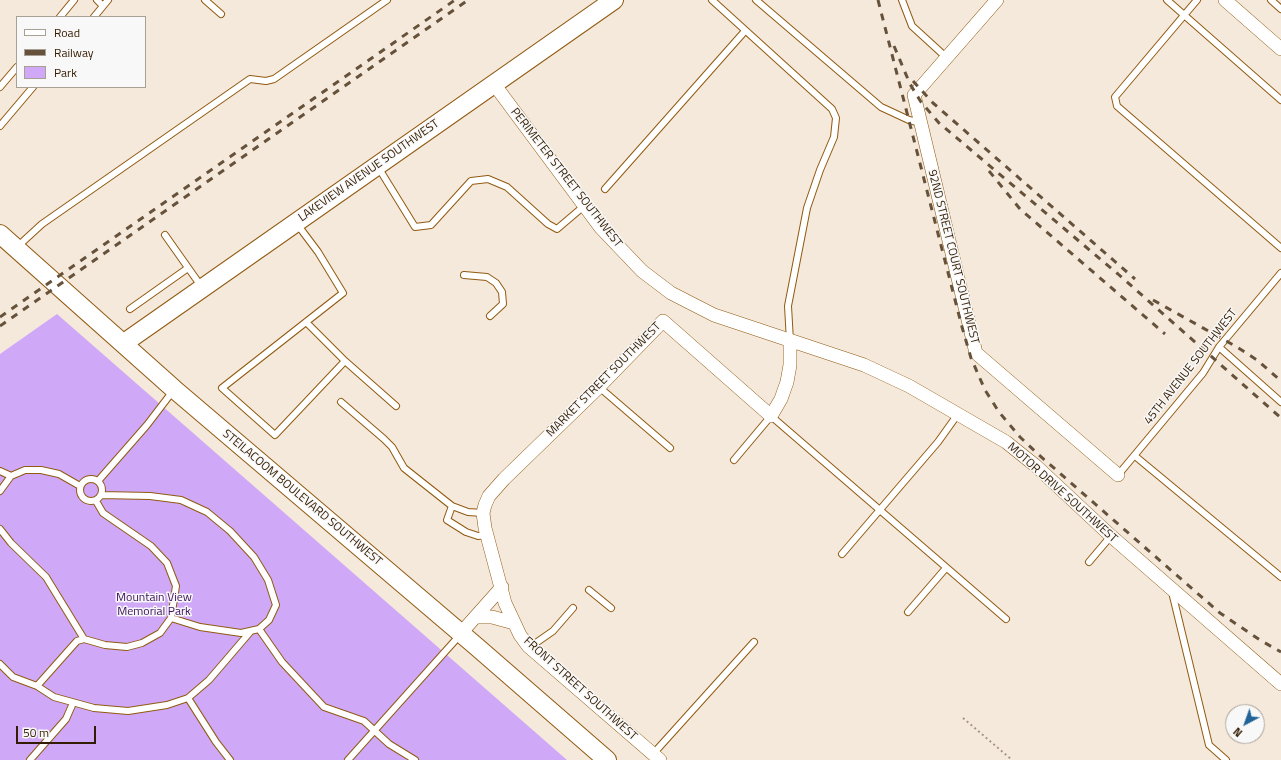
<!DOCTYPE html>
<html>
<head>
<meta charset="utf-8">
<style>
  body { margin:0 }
  #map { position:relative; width:1281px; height:760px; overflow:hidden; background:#f5e9dc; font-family:"Titillium Web",sans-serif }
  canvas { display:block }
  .legend { position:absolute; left:16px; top:16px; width:130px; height:72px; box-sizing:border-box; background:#f8f8f8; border:1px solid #a9a095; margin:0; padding:5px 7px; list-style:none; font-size:12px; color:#331c01 }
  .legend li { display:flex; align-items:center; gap:8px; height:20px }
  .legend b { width:20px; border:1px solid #a9a095 }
  .north { position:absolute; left:1225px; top:704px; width:40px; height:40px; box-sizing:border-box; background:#f8f8f8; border:1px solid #a9a095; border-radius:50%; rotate:221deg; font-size:11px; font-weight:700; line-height:16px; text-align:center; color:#331c01 }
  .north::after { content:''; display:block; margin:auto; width:14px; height:18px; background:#1f6398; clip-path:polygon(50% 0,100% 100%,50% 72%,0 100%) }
  .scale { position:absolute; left:16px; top:726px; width:80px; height:18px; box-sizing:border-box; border:2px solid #331c01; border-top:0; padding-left:5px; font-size:12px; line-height:14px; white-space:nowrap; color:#331c01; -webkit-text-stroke:3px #f8f8f8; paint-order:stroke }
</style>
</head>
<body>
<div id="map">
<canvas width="1281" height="760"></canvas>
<ul class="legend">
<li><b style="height:5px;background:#fff"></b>Road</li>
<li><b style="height:5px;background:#66523b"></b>Railway</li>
<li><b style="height:11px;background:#cfa8f7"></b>Park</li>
</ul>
<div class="north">N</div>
<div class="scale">50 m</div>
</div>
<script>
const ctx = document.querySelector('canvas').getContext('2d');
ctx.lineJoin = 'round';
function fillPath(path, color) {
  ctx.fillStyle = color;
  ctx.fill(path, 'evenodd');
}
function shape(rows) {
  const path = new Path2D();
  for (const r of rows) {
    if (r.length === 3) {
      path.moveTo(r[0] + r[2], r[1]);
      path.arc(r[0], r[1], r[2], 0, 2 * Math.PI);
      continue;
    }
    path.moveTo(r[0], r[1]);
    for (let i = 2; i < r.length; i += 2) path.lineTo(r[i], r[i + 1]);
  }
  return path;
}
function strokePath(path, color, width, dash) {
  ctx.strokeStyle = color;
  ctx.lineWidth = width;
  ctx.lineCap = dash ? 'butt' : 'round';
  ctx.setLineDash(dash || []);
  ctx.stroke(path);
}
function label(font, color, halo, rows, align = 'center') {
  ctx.font = font + ' "Titillium Web",sans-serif';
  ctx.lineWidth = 3;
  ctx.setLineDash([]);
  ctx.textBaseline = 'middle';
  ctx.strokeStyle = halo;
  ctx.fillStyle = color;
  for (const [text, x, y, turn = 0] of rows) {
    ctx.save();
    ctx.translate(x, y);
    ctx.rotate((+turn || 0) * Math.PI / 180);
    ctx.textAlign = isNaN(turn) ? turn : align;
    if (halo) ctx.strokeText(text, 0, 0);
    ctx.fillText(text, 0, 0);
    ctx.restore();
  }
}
const green = shape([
  [57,314,567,760,0,760,0,354]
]);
const path = shape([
  [963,718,1012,760]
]);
const lane = shape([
  [97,0,103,6],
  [205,0,221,14],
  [712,0,832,109,836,118,834,137,820,170,807,208,788,306,790,341],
  [756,0,881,107,909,120,921,123],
  [902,0,912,26,947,58],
  [1167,0,1281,100],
  [1197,0,1115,97,1117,106,1281,248],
  [1271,0,1281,9],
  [60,17,74,0],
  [94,17,108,0],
  [0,87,17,67],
  [0,126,33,87],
  [378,167,415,227,431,225,471,181,488,179,507,187,548,224,557,229,584,206],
  [605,189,745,31],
  [297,224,318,252,343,293,222,388,275,435,345,361,396,406],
  [165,235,201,286],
  [17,247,42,224,250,79,266,81,274,79,387,0],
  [464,275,487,277,496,283,502,292,503,304,490,316],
  [130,309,188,268],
  [306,322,345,361],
  [1219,347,1281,402],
  [599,387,670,448],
  [341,402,384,439,392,447,404,468,452,506,468,512,483,513],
  [1135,456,1281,577],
  [734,460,771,416,1006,619],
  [0,471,11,476],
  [1118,475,1203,373,1219,347,1281,273],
  [91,490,11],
  [98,481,147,425,173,391],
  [0,491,11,476,25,470,41,470,59,474,80,486],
  [101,495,150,496,181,500,207,512,230,531,254,557,268,580,276,605,269,620,259,629,241,633,200,627,171,618],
  [452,506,447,520,466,532,478,536,486,535],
  [0,529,11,543,46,577,84,639],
  [842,554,938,442,958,414],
  [1089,562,1111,536],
  [589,590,611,608],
  [1172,592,1209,745,1226,760],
  [908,612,946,568],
  [259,629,282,662,324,707,364,721,389,744,415,760],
  [530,647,553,631,573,608],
  [0,664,13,677,37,686,54,697,94,708,128,711,167,705,188,698,209,680,251,631],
  [37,686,77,641,84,639,105,645,127,647,142,643,160,633,171,618,176,586,167,563,151,546,103,513,96,501],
  [188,698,216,742,230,760],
  [653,754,754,642],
  [30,760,66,719,73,703],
  [348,760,460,635]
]);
const street = shape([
  [997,0,914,95,976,353,1118,475],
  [1225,0,1281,49],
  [494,84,601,228,642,271,671,293,714,315,864,365,909,386,1006,442,1036,466,1111,536,1281,684],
  [475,617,492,617,514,623],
  [461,633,502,587],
  [660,760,528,646,520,635,505,603,485,528,483,513,485,505,489,496,504,479,599,387,663,321,771,416,781,399,787,382,790,365,790,341]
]);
const secondary = shape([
  [0,234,174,389,477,647,607,760],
  [124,343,614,0]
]);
const rail = shape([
  [878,0,962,327,971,358,985,390,999,412,1020,437,1039,455,1220,613,1260,640,1281,652],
  [894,46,910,84,921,102,939,123,1118,274,1281,418],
  [913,81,933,103,1135,279],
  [989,171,1020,209,1165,334],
  [1153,300,1237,347,1257,360,1281,381],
  [0,317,455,0],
  [0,326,468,0]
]);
const streetNames = [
  ["LAKEVIEW AVENUE SOUTHWEST",369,171,-35],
  ["PERIMETER STREET SOUTHWEST",566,178,52],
  ["92ND STREET COURT SOUTHWEST",953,257,76],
  ["45TH AVENUE SOUTHWEST",1191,367,-52],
  ["MARKET STREET SOUTHWEST",604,380,-45],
  ["MOTOR DRIVE SOUTHWEST",1062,493,42],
  ["STEILACOOM BOULEVARD SOUTHWEST",302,498,40],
  ["FRONT STREET SOUTHWEST",580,689,42]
];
const parkNames = [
  ["Mountain View",154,598],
  ["Memorial Park",154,612]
];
fillPath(green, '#cfa8f7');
strokePath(lane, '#915a10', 8);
strokePath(street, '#915a10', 14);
strokePath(secondary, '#915a10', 20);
strokePath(path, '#a59582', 2, [2, 3]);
strokePath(lane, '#fff', 6);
strokePath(street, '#fff', 13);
strokePath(secondary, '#fff', 18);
strokePath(rail, '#66523b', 3, [7, 7]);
label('12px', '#331c01', '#f8f8f8', streetNames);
label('12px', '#3d115c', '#f8f8f8', parkNames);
</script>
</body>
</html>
